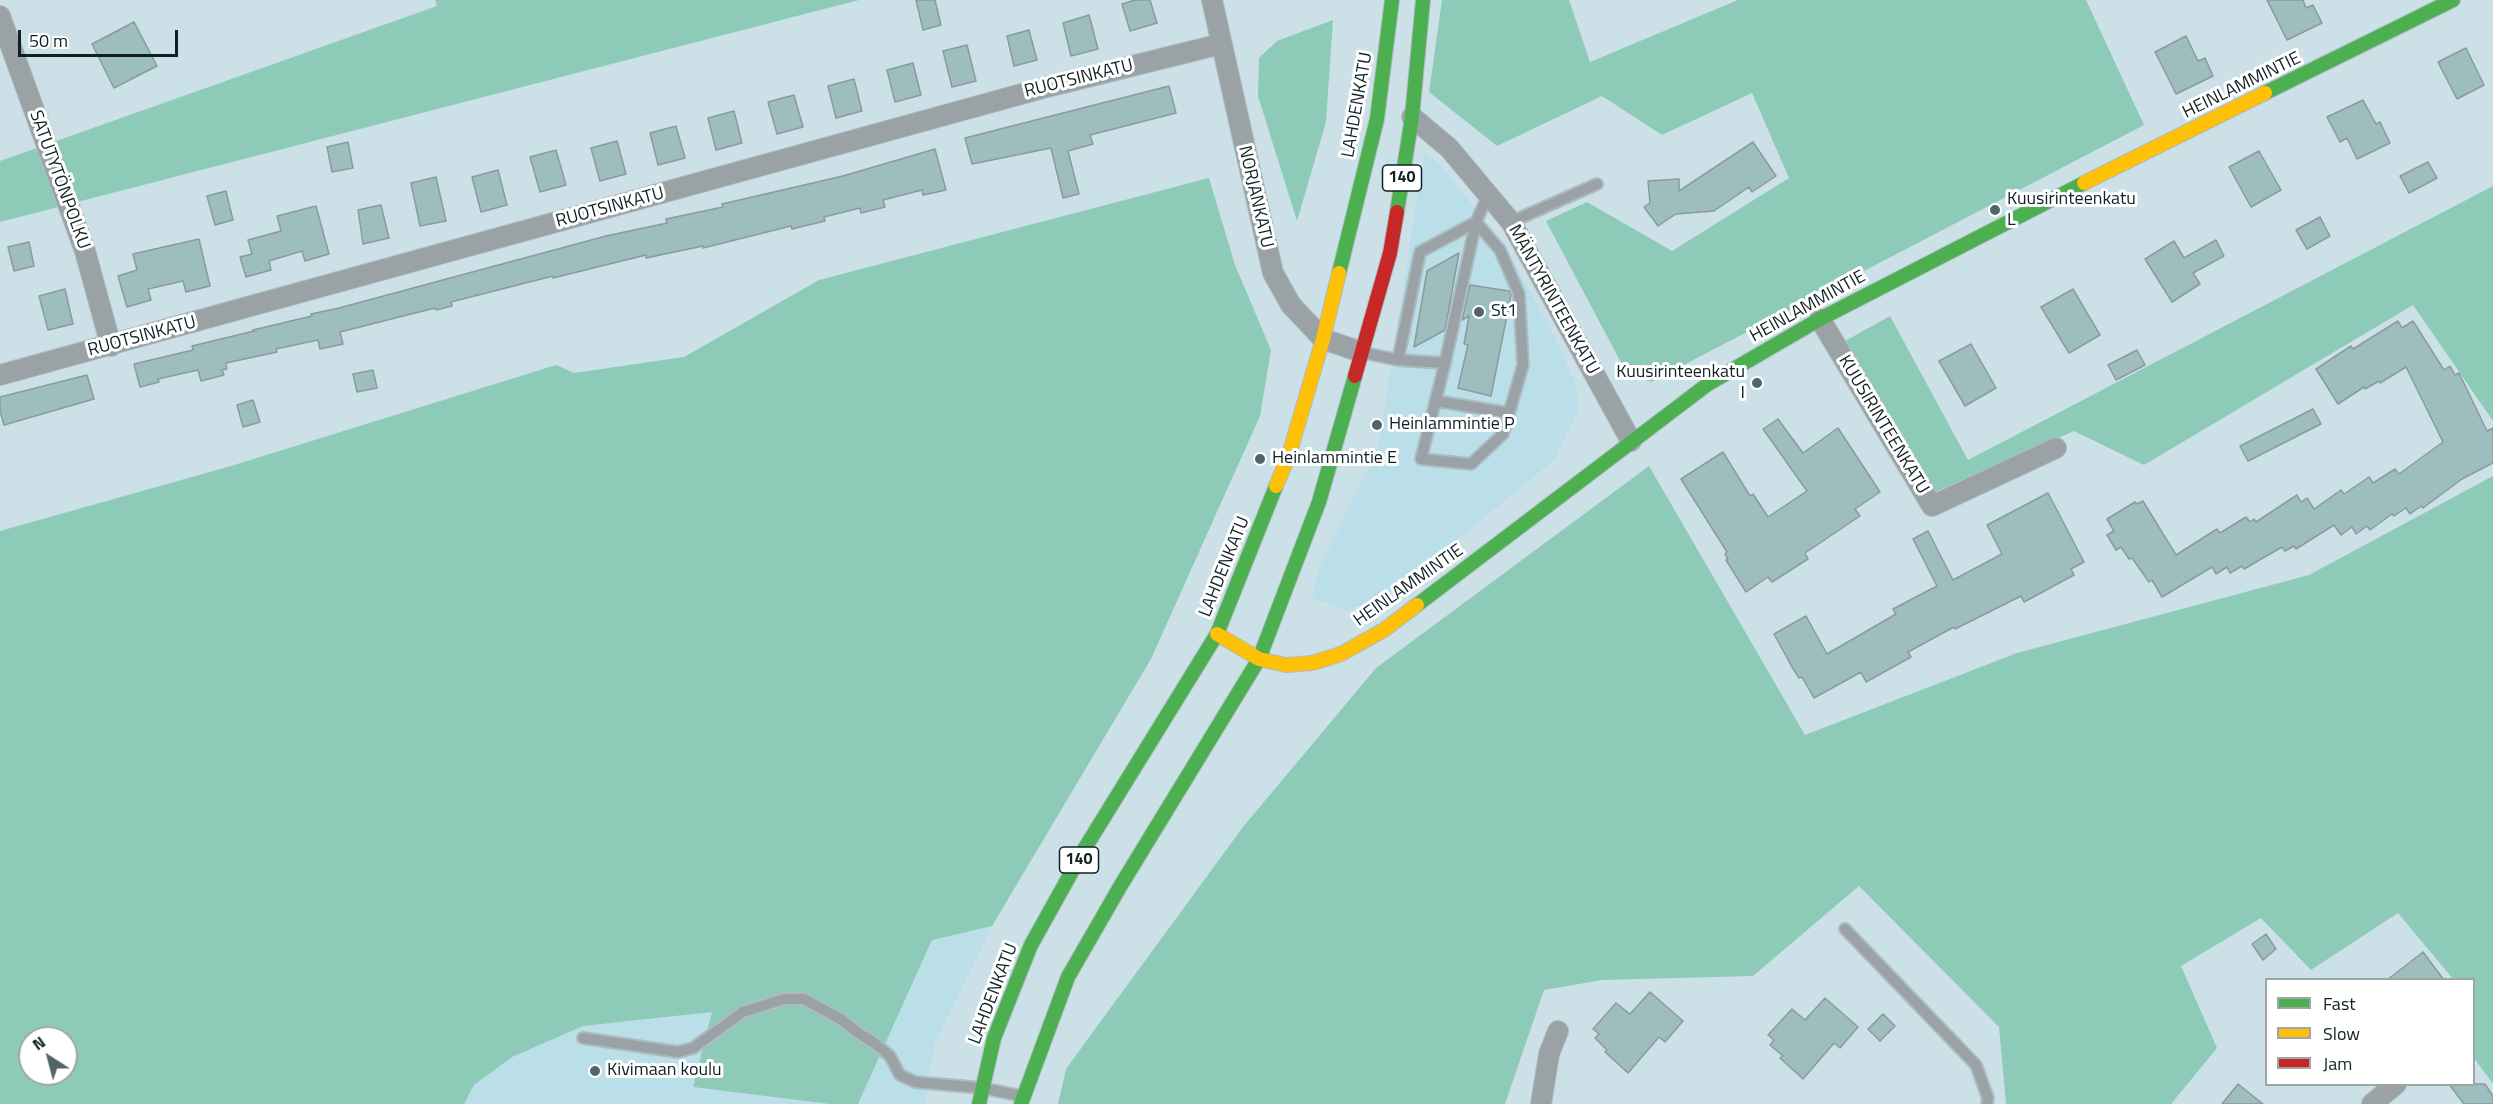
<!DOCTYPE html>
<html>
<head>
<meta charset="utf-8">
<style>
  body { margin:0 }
  #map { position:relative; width:2493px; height:1104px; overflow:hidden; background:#cbe1e7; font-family:"Titillium Web",sans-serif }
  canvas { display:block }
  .legend { position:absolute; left:2265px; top:978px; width:210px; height:108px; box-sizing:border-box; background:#fff; border:2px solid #a0a6a7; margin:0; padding:8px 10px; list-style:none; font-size:18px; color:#112024 }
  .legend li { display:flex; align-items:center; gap:12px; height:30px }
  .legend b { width:30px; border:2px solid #a0a6a7 }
  .north { position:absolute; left:18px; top:1026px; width:60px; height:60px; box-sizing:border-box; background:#fff; border:2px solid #a0a6a7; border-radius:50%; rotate:324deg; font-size:16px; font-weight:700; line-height:24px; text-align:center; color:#112024 }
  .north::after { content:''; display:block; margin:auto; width:21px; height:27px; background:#526468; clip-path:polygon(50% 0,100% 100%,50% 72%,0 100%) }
  .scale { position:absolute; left:18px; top:30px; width:160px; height:27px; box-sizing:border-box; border:3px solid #112024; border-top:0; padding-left:8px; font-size:18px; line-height:21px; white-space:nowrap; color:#112024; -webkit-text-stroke:4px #fff; paint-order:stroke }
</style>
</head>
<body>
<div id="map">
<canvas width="2493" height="1104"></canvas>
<ul class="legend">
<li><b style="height:8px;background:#4caf50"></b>Fast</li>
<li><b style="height:8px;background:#ffc107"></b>Slow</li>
<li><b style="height:8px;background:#c62828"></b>Jam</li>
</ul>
<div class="north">N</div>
<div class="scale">50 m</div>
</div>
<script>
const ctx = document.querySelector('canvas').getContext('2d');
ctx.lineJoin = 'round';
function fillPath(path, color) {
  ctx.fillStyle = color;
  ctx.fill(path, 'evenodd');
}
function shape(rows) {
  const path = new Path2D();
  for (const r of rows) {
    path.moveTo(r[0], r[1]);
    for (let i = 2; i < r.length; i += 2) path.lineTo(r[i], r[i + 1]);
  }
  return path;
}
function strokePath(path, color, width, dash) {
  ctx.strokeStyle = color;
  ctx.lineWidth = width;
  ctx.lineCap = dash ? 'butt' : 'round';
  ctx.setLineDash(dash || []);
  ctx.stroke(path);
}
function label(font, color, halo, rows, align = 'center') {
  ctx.font = font + ' "Titillium Web",sans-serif';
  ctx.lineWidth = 6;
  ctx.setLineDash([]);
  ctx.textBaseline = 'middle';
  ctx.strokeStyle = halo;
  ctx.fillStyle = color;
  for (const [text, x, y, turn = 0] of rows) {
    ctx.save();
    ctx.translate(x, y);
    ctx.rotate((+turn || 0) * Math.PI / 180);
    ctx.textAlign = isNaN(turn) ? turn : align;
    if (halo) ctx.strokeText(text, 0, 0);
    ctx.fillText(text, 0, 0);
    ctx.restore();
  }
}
const built = shape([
  [1424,154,1438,162,1506,247,1552,332,1576,384,1578,411,1554,460,1409,580,1366,605,1346,610,1312,598,1320,566,1378,448],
  [992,926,934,1046,925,1104,858,1104,933,939],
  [713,1012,693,1087,830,1104,464,1104,474,1085,512,1057,583,1026]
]);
const forest = shape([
  [435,0,859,0,0,222,0,161,437,6],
  [1442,0,1569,0,1590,62,1738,0,2086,0,2144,125,1651,382,1626,372,1546,221,1587,202,1672,251,1789,178,1752,93,1662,135,1602,96,1497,146,1429,92],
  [1333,20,1326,122,1297,221,1258,96,1259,58,1277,41],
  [1209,178,1235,265,1271,350,1260,416,1151,659,992,926,932,940,858,1104,830,1104,693,1087,712,1012,583,1026,512,1057,474,1085,464,1104,0,1104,0,531,231,466,556,365,574,373,684,357,819,280],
  [30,1038,66,1038,66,1074,30,1074],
  [2493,186,2493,421,2413,305,2144,465,2074,431,1935,492,1845,341,1890,316,1968,460],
  [1649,466,1805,735,2017,653,2309,575,2493,476,2493,1084,2474,1058,2474,980,2453,979,2398,913,2311,970,2261,918,2181,966,2217,1048,2171,1104,2006,1104,1999,1027,1859,886,1753,976,1602,980,1544,990,1505,1104,1058,1104,1066,1069,1098,1025,1243,827,1376,668]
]);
const building = shape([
  [916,0,935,0,941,25,923,30,916,0],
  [1135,0,1150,0,1157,23,1130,31,1122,4,1135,0],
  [2267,0,2303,0,2306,8,2313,5,2322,23,2287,40,2267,0],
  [1089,15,1098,49,1071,56,1063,23,1089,15],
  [134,22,157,66,114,88,92,44,134,22],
  [1029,30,1037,60,1014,66,1007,36,1029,30],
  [2186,36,2198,61,2205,58,2213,76,2176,94,2155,52,2186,36],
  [967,45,976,81,952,87,943,51,967,45],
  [2466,48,2484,85,2457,99,2438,62,2466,48],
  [913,63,921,95,895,102,887,70,913,63],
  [854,79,862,111,836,118,828,86,854,79],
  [1169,86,1176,113,1090,135,1093,144,1068,151,1079,194,1063,198,1051,148,972,164,965,138,1169,86],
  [794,95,803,127,777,134,768,102,794,95],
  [2363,100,2376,124,2380,122,2390,143,2357,159,2347,138,2340,142,2327,117,2363,100],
  [734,111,742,143,716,150,708,118,734,111],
  [676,126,685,158,658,165,650,133,676,126],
  [617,141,626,174,600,181,591,148,617,141],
  [348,142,353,168,332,172,327,147,348,142],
  [1753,142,1776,176,1752,192,1749,187,1714,211,1676,214,1658,226,1644,207,1650,203,1648,181,1679,179,1679,191,1753,142],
  [935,149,946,190,923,195,922,190,883,200,885,207,861,213,860,208,824,217,825,221,792,229,791,226,703,248,703,246,646,258,646,255,553,278,553,276,451,302,452,306,436,310,435,308,340,332,343,344,320,349,318,340,276,349,277,352,226,363,227,369,222,370,224,375,201,381,198,370,158,379,159,382,140,387,134,364,193,350,192,346,254,331,253,330,312,316,311,314,339,308,606,236,667,223,666,219,723,207,722,204,843,176,935,149],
  [556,150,566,185,540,192,530,157,556,150],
  [2259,151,2281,190,2251,207,2229,167,2259,151],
  [2428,162,2437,178,2409,193,2400,176,2428,162],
  [498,170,507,205,481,212,472,177,498,170],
  [436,177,446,221,420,226,411,183,436,177],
  [226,191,233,220,215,225,207,196,226,191],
  [381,205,389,238,363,244,358,210,381,205],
  [316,206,329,254,305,261,302,251,269,261,271,270,246,277,240,257,252,254,248,240,281,231,277,216,316,206],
  [2320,217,2330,236,2307,249,2296,230,2320,217],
  [199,239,210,286,186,292,183,281,148,289,151,300,127,307,118,276,137,270,133,254,199,239],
  [2216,240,2224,256,2193,273,2200,284,2172,302,2145,259,2174,241,2184,258,2216,240],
  [29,242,34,266,14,271,8,247,29,242],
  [1459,253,1445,330,1414,347,1427,271,1459,253],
  [1470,285,1509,291,1511,295,1491,396,1458,388,1468,345,1464,344,1469,316,1462,320,1470,285],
  [65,289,73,324,48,330,39,296,65,289],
  [2073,289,2100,335,2069,353,2041,307,2073,289],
  [2398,321,2402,328,2413,321,2444,370,2450,366,2455,375,2459,373,2487,431,2493,428,2493,463,2462,479,2423,508,2421,506,2410,514,2406,508,2394,516,2392,514,2370,530,2367,526,2356,534,2352,527,2341,535,2334,525,2296,549,2294,546,2285,551,2282,547,2244,569,2242,566,2230,573,2227,567,2216,574,2212,567,2162,597,2152,580,2149,582,2132,558,2129,559,2121,547,2116,550,2107,535,2114,531,2107,519,2135,502,2137,504,2143,501,2176,555,2217,529,2220,533,2246,517,2250,522,2254,519,2256,522,2297,495,2301,502,2307,498,2314,509,2341,490,2344,494,2369,477,2373,483,2395,469,2399,474,2443,442,2406,367,2380,383,2379,381,2365,389,2364,387,2338,404,2316,369,2351,346,2353,349,2398,321],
  [1971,344,1996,388,1965,406,1939,361,1971,344],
  [2137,350,2145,365,2116,380,2108,365,2137,350],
  [373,370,377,388,357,392,353,374,373,370],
  [87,375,94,399,4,425,0,411,0,397,87,375],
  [253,400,260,422,243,427,237,405,253,400],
  [2313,409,2321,424,2248,461,2240,446,2313,409],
  [1778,419,1803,453,1838,428,1880,492,1855,509,1860,516,1805,553,1808,559,1772,582,1768,577,1746,592,1726,560,1728,559,1725,554,1727,552,1681,479,1723,452,1750,496,1753,494,1768,517,1807,491,1763,429,1778,419],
  [2048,493,2084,562,2071,569,2074,575,2024,602,2021,596,1955,629,1954,627,1908,652,1911,657,1866,682,1861,672,1814,698,1802,677,1799,678,1792,667,1774,634,1806,616,1827,654,1896,614,1893,609,1937,586,1913,539,1928,531,1953,580,2002,554,1987,525,2048,493],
  [2266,934,2276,949,2263,960,2252,944,2266,934],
  [2423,952,2444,980,2387,980,2423,952],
  [1650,992,1683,1021,1665,1042,1659,1037,1628,1073,1605,1052,1607,1050,1595,1038,1599,1034,1593,1029,1616,1003,1630,1014,1650,992],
  [1825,998,1858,1027,1840,1048,1834,1043,1803,1079,1780,1058,1783,1056,1770,1045,1774,1040,1768,1035,1792,1009,1805,1020,1825,998],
  [1883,1014,1895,1026,1880,1041,1868,1029,1883,1014],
  [2238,1084,2263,1104,2222,1104,2238,1084],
  [2449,1084,2485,1084,2493,1096,2493,1104,2464,1104,2449,1084]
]);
const lane = shape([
  [1511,222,1597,184],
  [1365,353,1398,360,1445,363,1476,222,1488,195],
  [1398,360,1420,252,1476,222,1500,250,1519,294,1523,365,1503,434,1471,464,1421,459,1445,363],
  [1436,401,1509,413],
  [1845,929,1976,1065,1988,1098,1987,1104],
  [583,1038,678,1052,693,1048,743,1012,784,999,804,999,842,1020,857,1032,873,1042,890,1056,900,1075,915,1082,982,1088,1022,1096]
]);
const street = shape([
  [1212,0,1273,273,1291,305,1323,339,1361,352],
  [0,16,85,251,111,346],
  [1412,117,1449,148,1511,222,1631,441],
  [1820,319,1932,506,2056,448],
  [0,375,1047,87,1221,44],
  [1541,1104,1549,1054,1558,1031],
  [2372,1104,2396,1084]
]);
const fast = shape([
  [2265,93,2453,0],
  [1397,212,1412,117,1423,0],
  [1339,273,1377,119,1392,0],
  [1417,605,1708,384,1820,319,2084,183],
  [979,1104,994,1038,1031,945,1085,848,1217,634,1276,486],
  [1021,1104,1068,977,1121,885,1259,659,1319,502,1355,376]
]);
const slow = shape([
  [2084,183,2265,93],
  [1276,486,1289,455,1323,339,1339,273],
  [1217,634,1259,659,1286,665,1312,663,1341,654,1384,630,1417,605]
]);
const jam = shape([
  [1355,376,1390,253,1397,212]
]);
const markers = [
  [1995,210,6,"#526468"],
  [1479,312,6,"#526468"],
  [1757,383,6,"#526468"],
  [1377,425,6,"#526468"],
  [1260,459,6,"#526468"],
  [595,1071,6,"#526468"]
];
const shields = [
  [1402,178,39],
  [1079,860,39]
];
const shieldNames = [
  ["140",1402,178],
  ["140",1079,860]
];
const streetNames = [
  ["RUOTSINKATU",1079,79,-14],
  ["HEINLAMMINTIE",2242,86,-26],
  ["LAHDENKATU",1358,105,-80],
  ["SATUTYTÖNPOLKU",59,180,70],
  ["NORJANKATU",1255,197,77],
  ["RUOTSINKATU",610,208,-15],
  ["MÄNTYRINTEENKATU",1553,300,61],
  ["HEINLAMMINTIE",1808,307,-29],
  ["RUOTSINKATU",142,337,-15],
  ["KUUSIRINTEENKATU",1883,425,59],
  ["LAHDENKATU",1225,567,-68],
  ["HEINLAMMINTIE",1409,586,-35],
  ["LAHDENKATU",994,994,-69]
];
const poiNames = [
  ["Kuusirinteenkatu",2007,200],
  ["L",2007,221],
  ["St1",1491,312],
  ["Kuusirinteenkatu",1745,373,"right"],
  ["I",1745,394,"right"],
  ["Heinlammintie P",1389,425],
  ["Heinlammintie E",1272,459],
  ["Kivimaan koulu",607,1071]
];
fillPath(built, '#badfe9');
fillPath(forest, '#8ecab8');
fillPath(building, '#9dbdbf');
strokePath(building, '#8a9b9d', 1.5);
strokePath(lane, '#acbdc1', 14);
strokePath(street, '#acbdc1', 22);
strokePath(fast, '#acbdc1', 16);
strokePath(slow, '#acbdc1', 16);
strokePath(jam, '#acbdc1', 16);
strokePath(lane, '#9ba2a6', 10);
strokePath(street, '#9ba2a6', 20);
strokePath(fast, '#4caf50', 14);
strokePath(slow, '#ffc107', 14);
strokePath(jam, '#c62828', 14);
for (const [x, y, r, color] of markers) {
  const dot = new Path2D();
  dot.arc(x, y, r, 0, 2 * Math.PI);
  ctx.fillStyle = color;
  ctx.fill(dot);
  strokePath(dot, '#fff', 2);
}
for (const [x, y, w] of shields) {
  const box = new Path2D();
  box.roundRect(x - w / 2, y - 13, w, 26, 4.5);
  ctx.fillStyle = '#fff';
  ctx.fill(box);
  strokePath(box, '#112024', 1.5);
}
label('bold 16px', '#112024', null, shieldNames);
label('18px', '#112024', '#fff', streetNames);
label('18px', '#112024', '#fff', poiNames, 'left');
</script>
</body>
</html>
